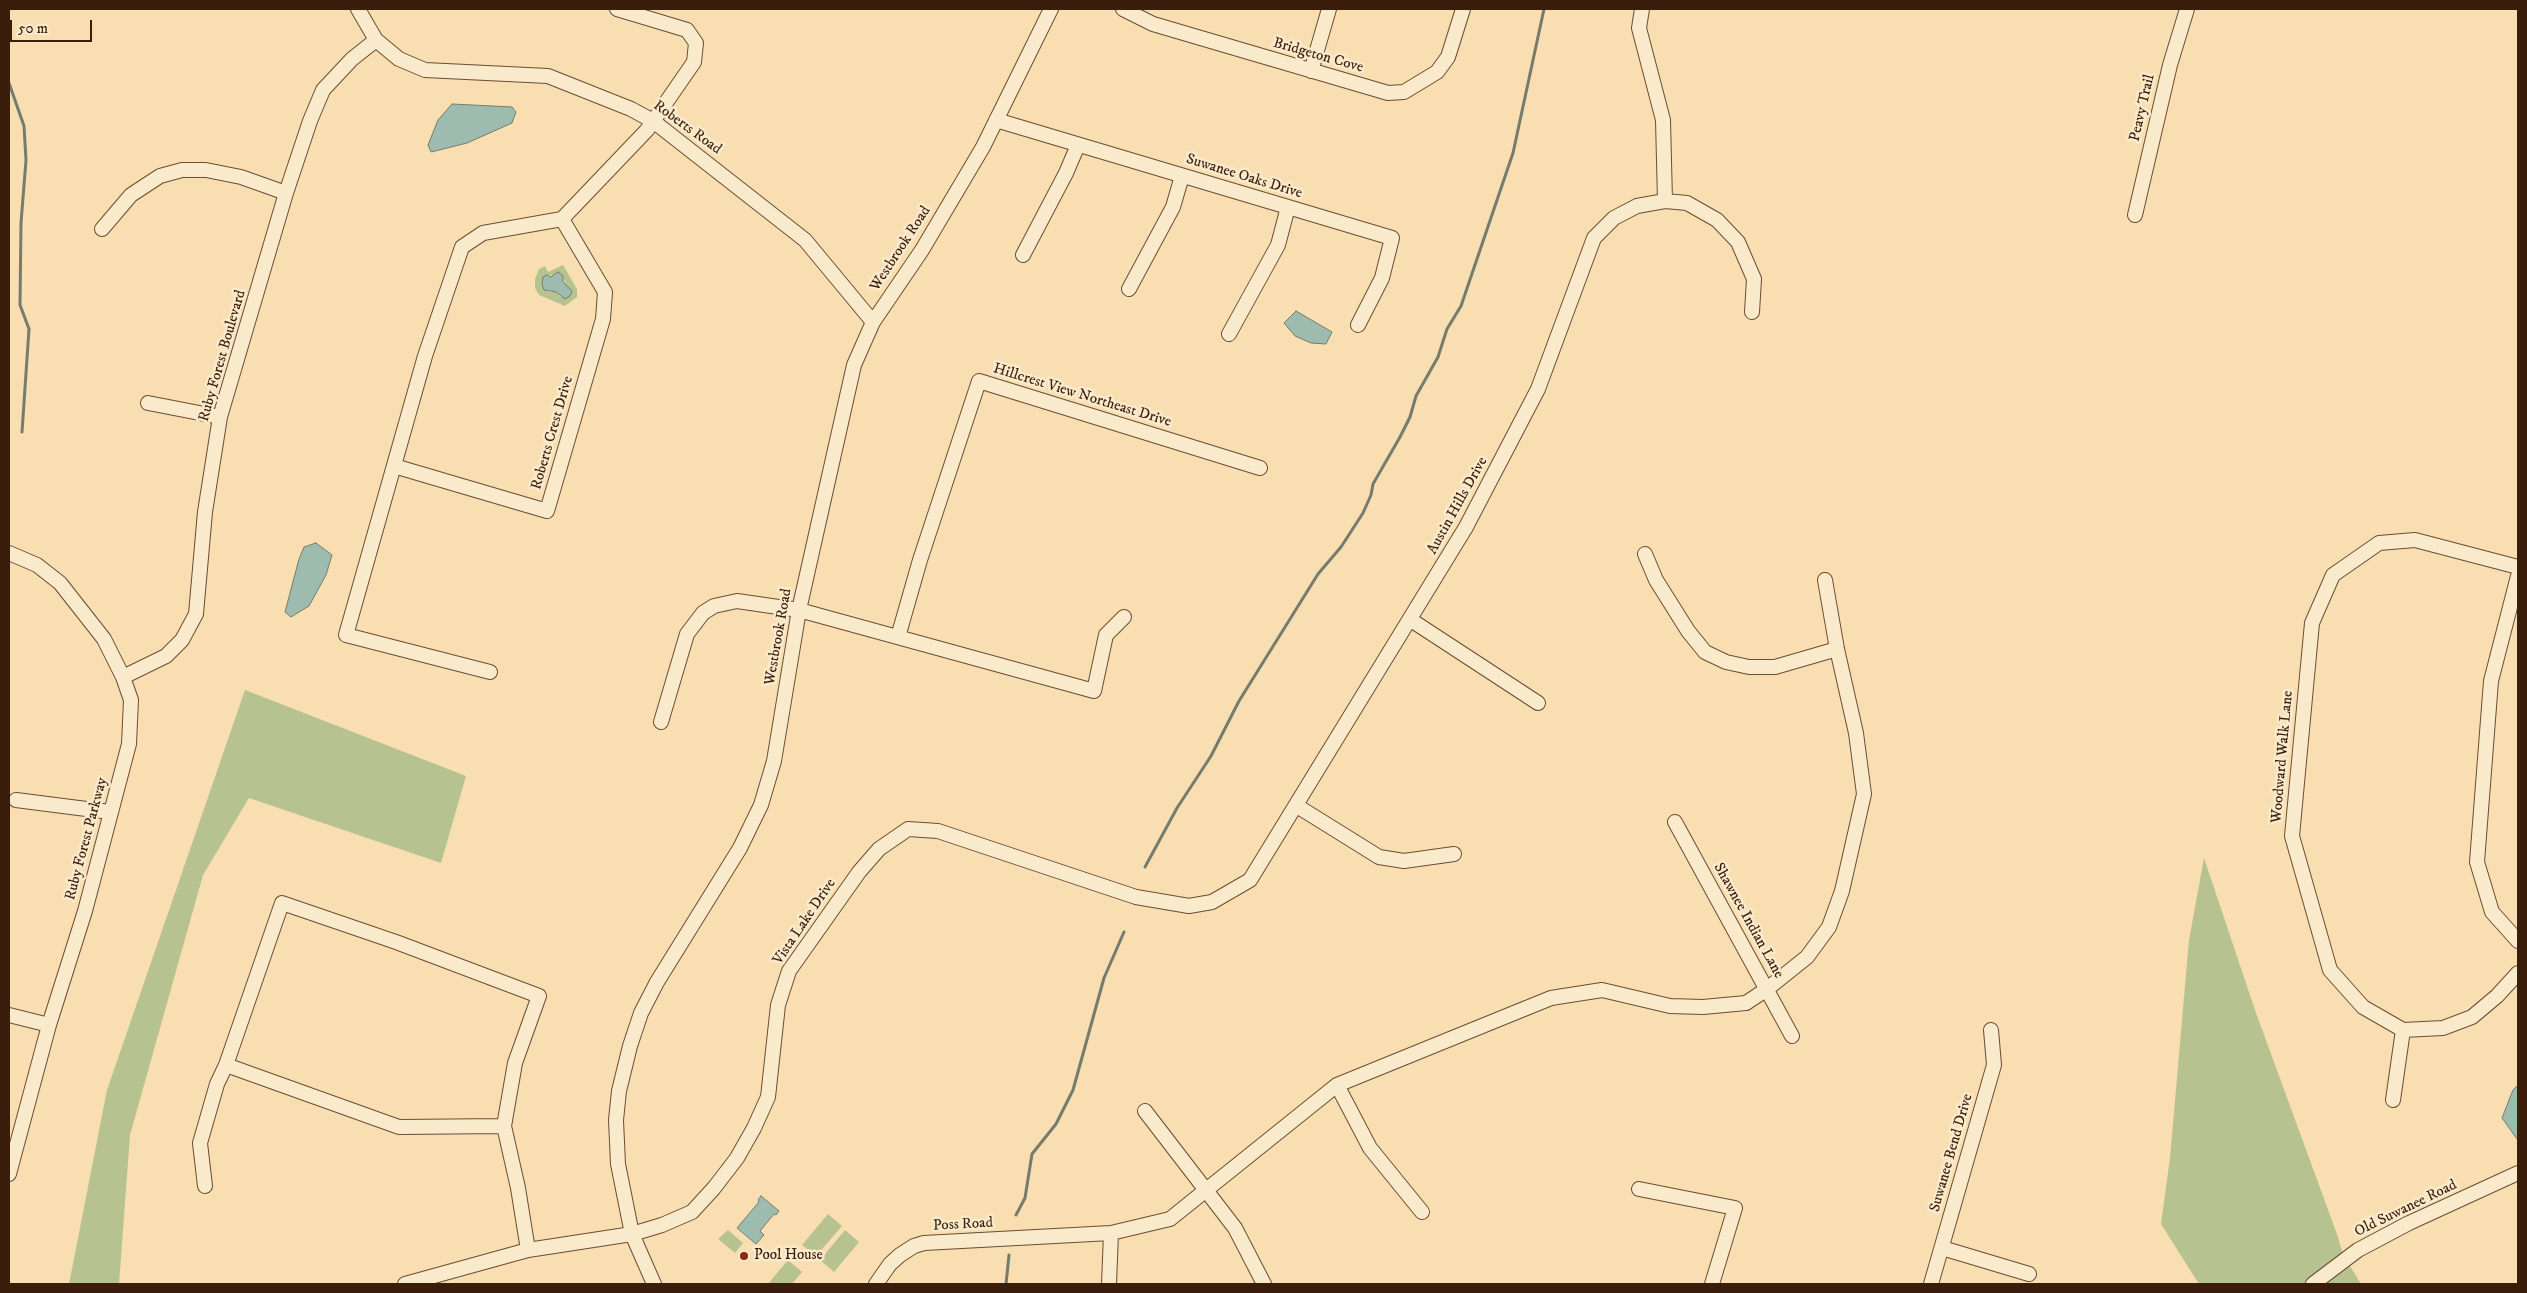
<!DOCTYPE html>
<html>
<head>
<meta charset="utf-8">
<style>
  body { margin:0 }
  #map { position:relative; width:2527px; height:1293px; overflow:hidden; background:#f8deb0; font-family:"IM FELL DW Pica",serif }
  canvas { display:block }
  .frame { position:absolute; inset:0; border:10px solid #3a1d0b; pointer-events:none }
  .scale { position:absolute; left:10px; top:20px; width:82px; height:22px; box-sizing:border-box; border:2px solid #3a1d0b; border-top:0; padding-left:6px; font-size:15px; line-height:18px; white-space:nowrap; color:#3a1d0b; -webkit-text-stroke:4px #faeacc; paint-order:stroke }
</style>
</head>
<body>
<div id="map">
<canvas width="2527" height="1293"></canvas>
<div class="frame"></div>
<div class="scale">50 m</div>
</div>
<script>
const ctx = document.querySelector('canvas').getContext('2d');
ctx.lineJoin = 'round';
function fillPath(path, color) {
  ctx.fillStyle = color;
  ctx.fill(path, 'evenodd');
}
function shape(rows) {
  const path = new Path2D();
  for (const r of rows) {
    path.moveTo(r[0], r[1]);
    for (let i = 2; i < r.length; i += 2) path.lineTo(r[i], r[i + 1]);
  }
  return path;
}
function strokePath(path, color, width, dash) {
  ctx.strokeStyle = color;
  ctx.lineWidth = width;
  ctx.lineCap = dash ? 'butt' : 'round';
  ctx.setLineDash(dash || []);
  ctx.stroke(path);
}
function label(font, color, halo, rows, align = 'center') {
  ctx.font = font + ' "IM FELL DW Pica",serif';
  ctx.lineWidth = 5;
  ctx.setLineDash([]);
  ctx.textBaseline = 'middle';
  ctx.strokeStyle = halo;
  ctx.fillStyle = color;
  for (const [text, x, y, turn = 0] of rows) {
    ctx.save();
    ctx.translate(x, y);
    ctx.rotate((+turn || 0) * Math.PI / 180);
    ctx.textAlign = isNaN(turn) ? turn : align;
    if (halo) ctx.strokeText(text, 0, 0);
    ctx.fillText(text, 0, 0);
    ctx.restore();
  }
}
const green = shape([
  [563,265,577,289,577,297,565,306,539,295,535,288,535,279,539,269,545,266,548,272],
  [547,275,563,276,566,286,561,297,556,292,548,292],
  [245,690,466,776,441,863,249,798,203,875,130,1135,119,1284,69,1284,107,1090],
  [2204,858,2256,1013,2338,1237,2343,1255,2304,1284,2199,1284,2161,1224,2170,1158,2189,940],
  [828,1214,842,1226,816,1256,802,1245],
  [728,1230,743,1243,735,1253,718,1239],
  [845,1230,859,1242,834,1272,820,1260],
  [788,1260,802,1272,792,1284,768,1284],
  [2350,1266,2361,1284,2325,1284,2332,1279]
]);
const water = shape([
  [452,104,512,107,516,112,512,123,467,143,431,152,428,145,438,120,452,104],
  [558,272,563,276,563,282,572,291,570,296,565,299,556,292,544,290,542,284,543,277,547,275,551,277,558,272],
  [1296,311,1332,332,1326,344,1311,343,1295,336,1284,323,1296,311],
  [316,543,332,555,326,575,309,606,291,617,285,612,299,559,304,547,316,543],
  [2518,1085,2518,1138,2517,1139,2502,1118,2513,1090,2518,1085],
  [761,1196,779,1211,776,1215,774,1214,760,1231,764,1235,756,1244,737,1228,759,1202,758,1200,761,1196]
]);
const stream = shape([
  [9,83,24,126,26,160,21,223,20,305,29,329,22,432],
  [1145,867,1177,808,1211,756,1239,701,1318,574,1341,547,1363,513,1371,495,1373,484,1400,437,1410,417,1416,396,1438,357,1447,329,1461,306,1513,153,1544,9],
  [1016,1215,1025,1198,1032,1154,1056,1124,1073,1090,1104,978,1124,932],
  [1006,1284,1009,1255]
]);
const minor = shape([
  [358,9,376,40,399,59,425,70,548,76,631,109,653,121,805,240,873,322],
  [1123,9,1153,24,1388,93,1404,92,1437,72,1448,57,1463,9],
  [1642,9,1639,28,1663,120,1665,201],
  [1311,71,1329,9],
  [996,120,1392,238,1382,278,1358,325],
  [2135,215,2170,65,2187,9],
  [102,229,131,195,160,176,182,170,206,170,241,177,286,193],
  [1023,255,1066,173,1078,145],
  [1129,289,1173,207,1182,176],
  [1229,334,1278,245,1288,207],
  [148,403,220,417],
  [394,466,547,511,603,319,605,292,562,219],
  [9,553,37,565,60,583,104,639,123,677,131,700,129,744,85,911,49,1025,9,1174],
  [1645,554,1656,580,1688,631,1705,652,1726,662,1749,667,1775,667,1837,649],
  [2518,567,2415,540,2379,543,2333,575,2312,623,2292,836,2330,970,2363,1007,2403,1030,2443,1028,2472,1017,2497,996,2518,973],
  [2518,576,2491,681,2477,862,2492,912,2518,941],
  [1411,620,1538,703],
  [898,637,920,560,979,381,1260,468],
  [490,672,346,635,425,356,462,247,483,233,562,219,647,130,694,62,696,43,687,30,617,9],
  [123,677,166,656,182,640,196,614,205,512,220,417,286,193,310,121,323,90,352,59,376,40],
  [661,722,687,634,703,613,714,606,737,601,799,610,1094,691,1106,635,1124,617],
  [16,800,110,812],
  [1297,806,1379,857,1404,861,1454,854],
  [1675,822,1792,1036],
  [9,1015,49,1025],
  [1337,1085,1370,1148,1422,1212],
  [2393,1100,2403,1030],
  [1145,1111,1235,1228,1264,1284],
  [504,1126,399,1127,226,1065,282,903,396,942,539,996,515,1063,504,1126,518,1188,528,1250,632,1234,662,1225,692,1212,714,1188,737,1158,754,1128,768,1097,778,1005,789,971,859,872,879,849,908,829,938,831,1136,897,1189,906,1212,902,1250,880,1466,527,1538,389,1594,238,1614,218,1637,206,1665,201,1687,203,1717,220,1738,242,1754,279,1752,312],
  [205,1186,200,1143,217,1084,226,1065],
  [1639,1189,1735,1208,1712,1284],
  [1942,1248,2029,1274],
  [405,1284,528,1250],
  [654,1284,632,1234,618,1164,616,1120,619,1091,630,1046,641,1013,657,982,740,848,761,805,774,761,799,610,854,365,873,322,922,250,983,147,1051,9],
  [876,1284,890,1264,900,1255,914,1246,924,1243,1111,1233,1170,1219,1337,1085,1551,998,1602,990,1670,1006,1703,1007,1746,1003,1767,989,1807,957,1829,927,1842,891,1864,794,1856,733,1837,649,1825,580],
  [1109,1284,1111,1233],
  [1931,1284,1994,1065,1991,1030],
  [2313,1284,2358,1250,2409,1223,2518,1173]
]);
const markers = [
  [744,1256,5,"#8f2418"]
];
const streetNames = [
  ["Bridgeton Cove",1318,56,16],
  ["Peavy Trail",2143,108,-77],
  ["Roberts Road",687,128,36],
  ["Suwanee Oaks Drive",1244,177,17],
  ["Westbrook Road",901,249,-57],
  ["Ruby Forest Boulevard",223,356,-74],
  ["Hillcrest View Northeast Drive",1082,396,17],
  ["Roberts Crest Drive",553,433,-74],
  ["Austin Hills Drive",1458,506,-61],
  ["Westbrook Road",779,637,-80],
  ["Woodward Walk Lane",2283,757,-85],
  ["Ruby Forest Parkway",87,839,-75],
  ["Shawnee Indian Lane",1748,921,61],
  ["Vista Lake Drive",805,922,-56],
  ["Suwanee Bend Drive",1952,1153,-74],
  ["Old Suwanee Road",2406,1209,-26],
  ["Poss Road",963,1225,-3]
];
const poiNames = [
  ["Pool House",754,1256]
];
fillPath(green, '#b7c291');
fillPath(water, '#9dbcaf');
strokePath(water, '#757c6d', 1);
strokePath(stream, '#757c6d', 3);
strokePath(minor, '#6a4d34', 16);
strokePath(minor, '#faeacc', 14);
for (const [x, y, r, color] of markers) {
  const dot = new Path2D();
  dot.arc(x, y, r, 0, 2 * Math.PI);
  ctx.fillStyle = color;
  ctx.fill(dot);
  strokePath(dot, '#faeacc', 2);
}
label('15px', '#3a1d0b', '#faeacc', streetNames);
label('15px', '#3a1d0b', '#faeacc', poiNames, 'left');
</script>
</body>
</html>
